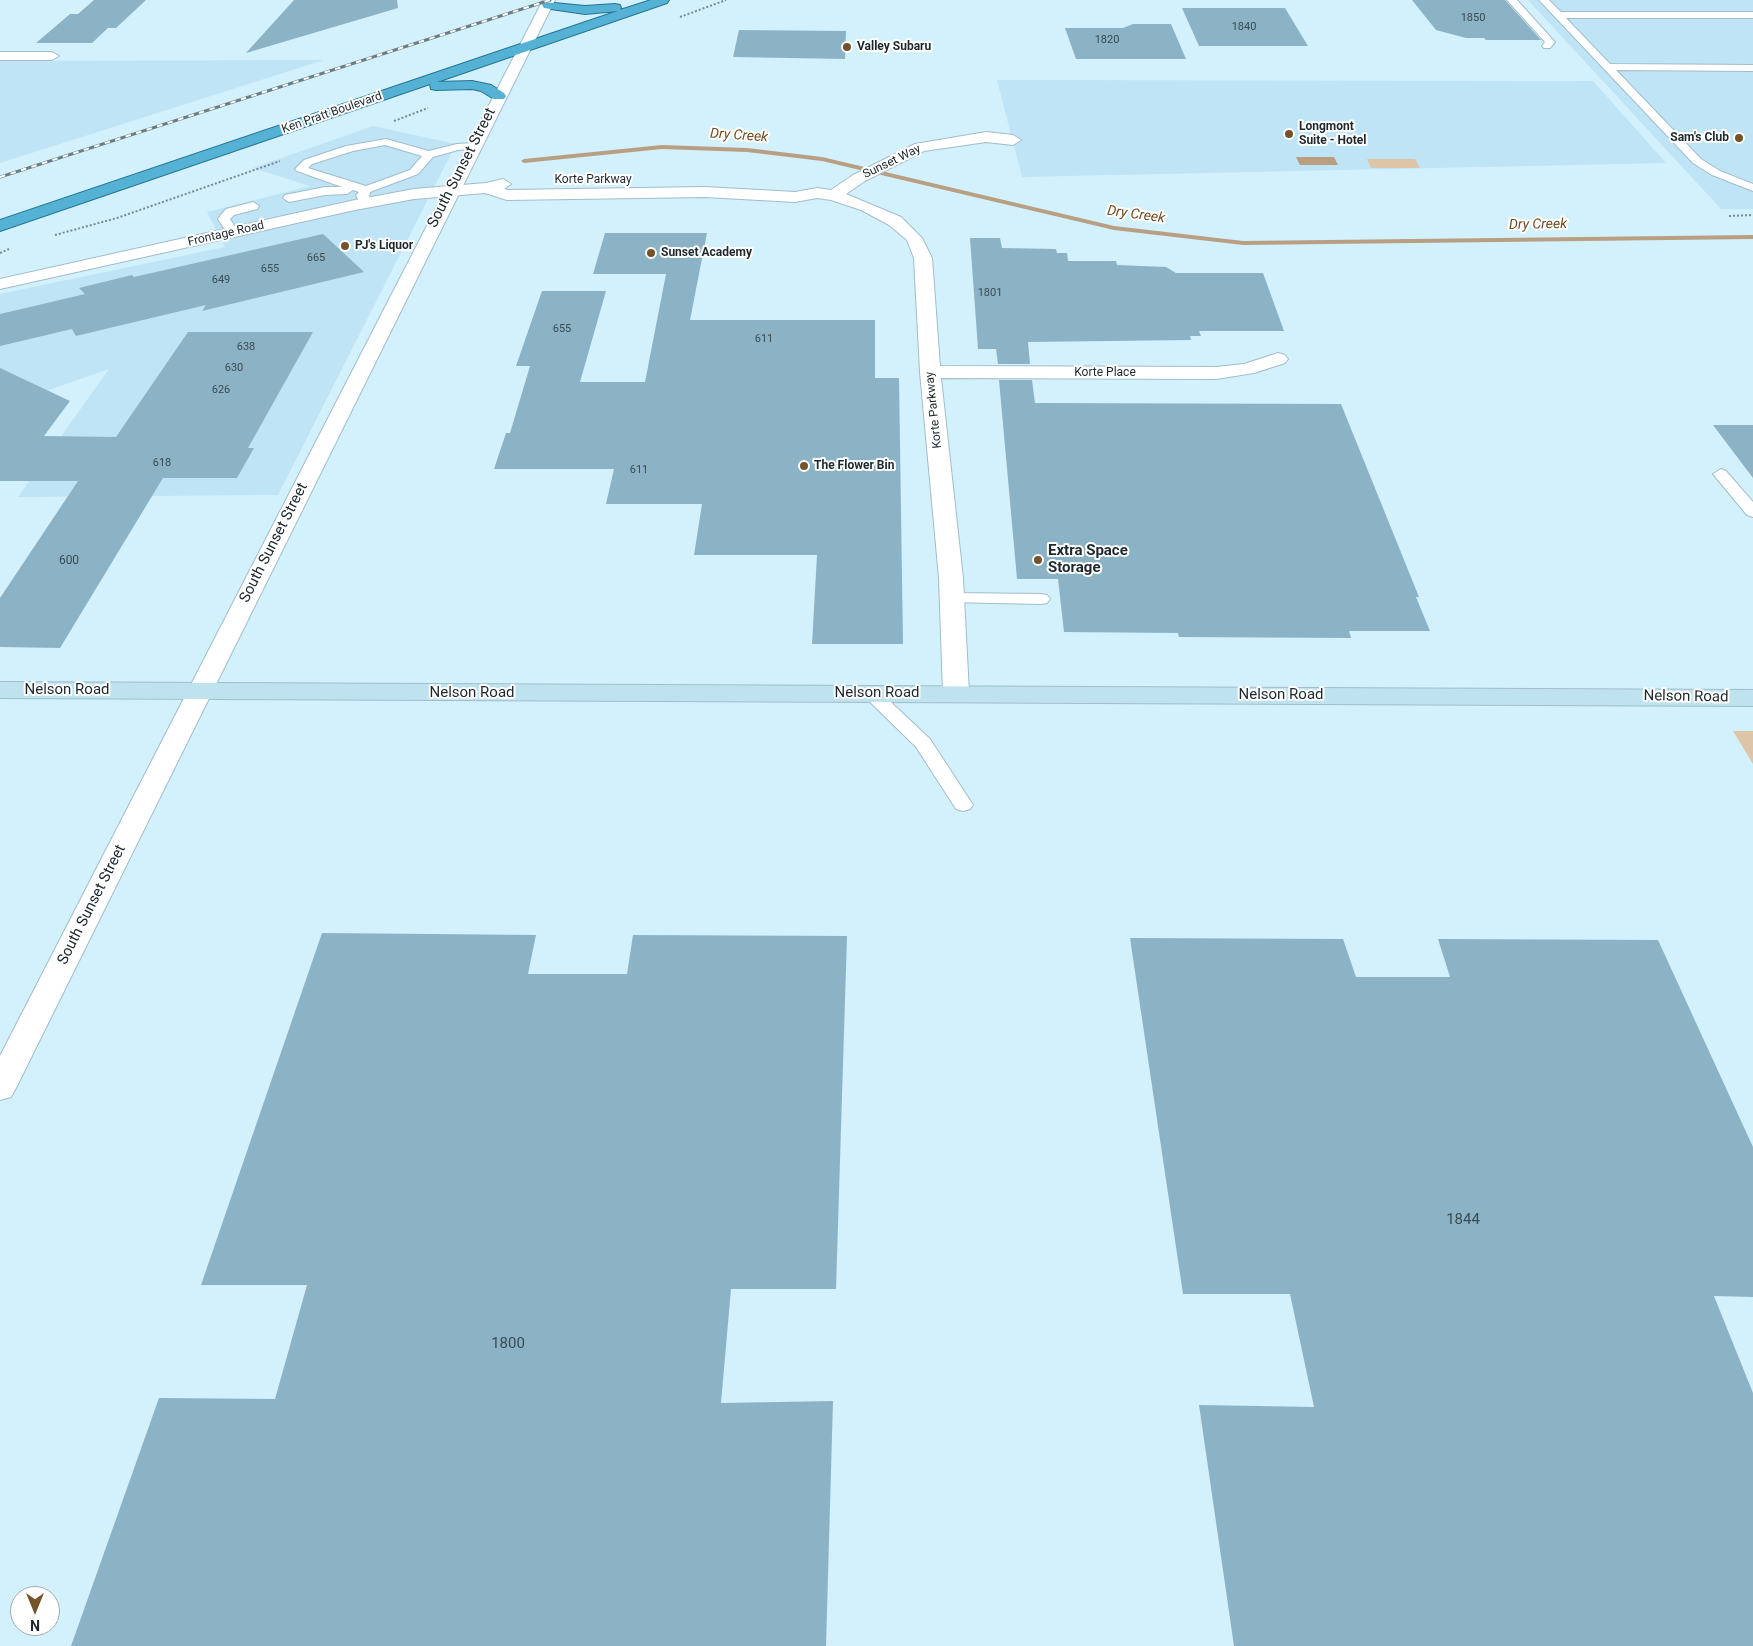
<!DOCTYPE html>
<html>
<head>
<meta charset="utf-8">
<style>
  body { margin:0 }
  #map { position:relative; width:1753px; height:1646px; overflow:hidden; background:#d3f0fd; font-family:Roboto,sans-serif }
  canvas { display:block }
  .north { position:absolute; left:10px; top:1586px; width:50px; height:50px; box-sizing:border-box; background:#fff; border:1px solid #a5a9ab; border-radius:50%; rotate:180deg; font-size:14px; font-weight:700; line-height:20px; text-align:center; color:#1d282d }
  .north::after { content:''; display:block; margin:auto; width:18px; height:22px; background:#74532a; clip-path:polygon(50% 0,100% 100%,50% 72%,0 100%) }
</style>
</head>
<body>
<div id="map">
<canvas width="1753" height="1646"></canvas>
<div class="north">N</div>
</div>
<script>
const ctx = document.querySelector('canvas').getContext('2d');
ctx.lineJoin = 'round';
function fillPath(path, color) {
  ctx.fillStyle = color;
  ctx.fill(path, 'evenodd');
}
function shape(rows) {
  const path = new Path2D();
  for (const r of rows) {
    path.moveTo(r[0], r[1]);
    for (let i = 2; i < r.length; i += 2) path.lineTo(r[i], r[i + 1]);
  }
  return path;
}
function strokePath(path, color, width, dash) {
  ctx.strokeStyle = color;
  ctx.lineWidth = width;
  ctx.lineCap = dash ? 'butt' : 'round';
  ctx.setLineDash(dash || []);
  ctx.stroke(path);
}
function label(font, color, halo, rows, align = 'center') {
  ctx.font = font + ' Roboto,sans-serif';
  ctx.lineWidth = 4;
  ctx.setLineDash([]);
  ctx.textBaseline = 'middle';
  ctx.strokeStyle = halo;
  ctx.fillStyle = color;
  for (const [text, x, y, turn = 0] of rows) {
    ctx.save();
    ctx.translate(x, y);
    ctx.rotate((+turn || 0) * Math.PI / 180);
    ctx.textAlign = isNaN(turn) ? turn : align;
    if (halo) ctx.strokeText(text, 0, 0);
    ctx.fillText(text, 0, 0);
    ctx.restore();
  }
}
const built = shape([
  [1528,0,1753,0,1753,209,1721,209],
  [324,60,0,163,0,61],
  [997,80,1593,81,1666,163,1022,177],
  [373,126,456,144,278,495,18,497,109,369,0,407,0,294,225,247,207,212,310,186,253,168]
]);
const green = shape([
  [1367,159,1415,159,1420,168,1371,168],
  [1733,731,1753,731,1753,764]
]);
const water = shape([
  [1296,157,1334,157,1338,165,1300,165]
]);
const stream = shape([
  [662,145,747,148,822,157,1114,226,1243,241,1753,235,1753,239,1243,245,1114,230,822,161,747,152,662,149,524,163,521,161,524,159,662,145]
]);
const building = shape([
  [94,0,146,0,116,28,108,28,92,43,36,43,70,14,78,14],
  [294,0,397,0,398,8,246,53],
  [1412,0,1505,0,1541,40,1486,40,1484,38,1466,38,1436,30],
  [1182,8,1285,8,1308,46,1199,46],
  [1133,24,1171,24,1186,59,1076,59,1065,28,1123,28],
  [739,30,846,31,845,59,733,57],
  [605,233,707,233,690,320,875,320,875,378,899,378,903,644,812,644,817,555,694,555,702,504,606,504,614,469,494,469,506,433,510,433,530,366,516,366,542,291,606,291,580,382,645,382,666,274,593,274],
  [323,234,364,272,202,311,206,305,76,336,72,329,0,346,0,314,85,294,79,288,132,275,134,277],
  [970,238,1000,238,1002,248,1056,249,1057,253,1067,253,1068,261,1116,261,1117,265,1166,267,1176,273,1263,273,1284,331,1199,331,1201,336,1190,336,1191,340,1028,342,1030,364,998,364,996,349,978,349],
  [188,332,313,332,248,448,254,448,237,478,163,478,60,648,0,647,0,598,78,481,0,481,0,368,70,401,44,436,116,437],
  [999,380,1032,380,1035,403,1341,404,1419,597,1416,597,1430,631,1349,631,1351,638,1179,637,1178,633,1064,632,1058,579,1017,579],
  [1713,425,1753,425,1753,478],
  [322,933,536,935,528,974,627,974,633,935,847,936,836,1289,731,1289,721,1403,833,1401,826,1646,71,1646,159,1398,275,1399,307,1285,201,1285],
  [1130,938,1343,939,1356,977,1450,977,1438,939,1658,940,1753,1147,1753,1297,1714,1296,1753,1393,1753,1646,1234,1646,1199,1405,1314,1407,1290,1294,1183,1294]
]);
const path = shape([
  [680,17,726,0],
  [394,121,428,108],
  [1729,216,1753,215],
  [55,235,117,218,280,161],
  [0,253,9,249]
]);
const service = shape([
  [1507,0,1517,0,1553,40,1555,42,1550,48,1544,48,1542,46,1545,42,1507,0],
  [1539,0,1549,0,1561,12,1753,12,1753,18,1566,18,1610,64,1753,65,1753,71,1616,70,1701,159,1720,171,1753,184,1753,191,1712,175,1693,163,1539,0],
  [386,139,429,151,457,144,473,143,479,146,477,148,458,150,433,157,418,174,370,192,368,204,360,204,356,195,359,192,353,190,347,194,325,195,289,202,283,198,285,195,325,187,342,187,297,171,295,169,304,160,346,146,386,139],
  [385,145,422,156,410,170,366,186,308,168,312,164,353,151,385,145],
  [253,202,259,206,257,209,234,215,230,219,239,233,233,237,229,236,218,219,220,216,226,209,253,202],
  [1721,469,1726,471,1753,502,1753,517,1747,515,1713,474,1721,469],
  [952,593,1041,594,1047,595,1050,599,1047,603,1041,604,946,602,943,598,946,594,952,593],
  [872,689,878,690,930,739,973,805,970,809,963,811,956,809,916,747,866,698,863,694,866,690,872,689]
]);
const minor = shape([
  [0,52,52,52,59,56,52,60,0,60,0,52],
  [986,132,1013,135,1021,140,1013,145,986,142,924,151,865,181,846,194,901,217,922,238,932,258,940,366,1216,367,1244,364,1278,353,1285,355,1288,359,1285,363,1254,373,1216,379,941,378,963,578,969,693,965,698,956,701,947,698,943,693,939,578,920,372,914,258,907,240,889,225,861,210,831,200,817,198,795,202,705,197,507,200,485,193,414,199,355,210,0,289,0,279,355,200,414,189,486,183,503,179,511,184,504,189,508,190,705,187,795,192,817,188,831,190,853,175,915,144,986,132]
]);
const tertiary = shape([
  [543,0,555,0,16,1088,11,1097,0,1100,0,1056,543,0]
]);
const secondary = shape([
  [0,682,1753,690,1753,706,0,698,0,682]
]);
const trunk = shape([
  [651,0,669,0,667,3,437,82,472,81,491,85,504,93,506,96,504,99,494,99,481,91,472,89,436,90,431,89,430,84,0,231,0,220,618,11,585,14,544,8,542,5,544,2,585,6,615,4,620,5,621,8,620,10,651,0]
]);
const rail = shape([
  [0,177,550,0]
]);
const markers = [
  [847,47,5,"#74532a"],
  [1289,134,5,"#74532a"],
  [1739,138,5,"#74532a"],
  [345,246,5,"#74532a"],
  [651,253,5,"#74532a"],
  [804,466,5,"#74532a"],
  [1038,560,5,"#74532a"]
];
const farNumbernames = [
  ["1850",1473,18],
  ["1840",1244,27],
  ["1820",1107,40],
  ["665",316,258],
  ["655",270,269],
  ["649",221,280],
  ["1801",990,293],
  ["655",562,329],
  ["611",764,339],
  ["638",246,347],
  ["630",234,368],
  ["626",221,390],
  ["618",162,463],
  ["611",639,470]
];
const farPoinames = [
  ["Valley Subaru",857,47],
  ["Longmont",1299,127],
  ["Suite - Hotel",1299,141],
  ["Sam's Club",1729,138,"right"],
  ["PJ's Liquor",355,246],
  ["Sunset Academy",661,253],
  ["The Flower Bin",814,466]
];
const farStreetnames = [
  ["Ken Pratt Boulevard",332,113,-19],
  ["Sunset Way",892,162,-26],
  ["Korte Parkway",593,180],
  ["Frontage Road",226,234,-13],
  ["Korte Place",1105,373],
  ["Korte Parkway",934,410,-96]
];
const numberNames = [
  ["600",69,561]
];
const farWaternames = [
  ["Dry Creek",739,136,4],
  ["Dry Creek",1136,215,8],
  ["Dry Creek",1538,225,-1]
];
const streetNames = [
  ["South Sunset Street",462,168,-63],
  ["South Sunset Street",274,543,-63],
  ["Nelson Road",67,690],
  ["Nelson Road",472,693],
  ["Nelson Road",877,693],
  ["Nelson Road",1281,695],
  ["Nelson Road",1686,697,1],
  ["South Sunset Street",92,905,-63]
];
const poiNames = [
  ["Extra Space",1048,551],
  ["Storage",1048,568]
];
const nearNumbernames = [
  ["1844",1463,1220],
  ["1800",508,1344]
];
fillPath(built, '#bfe4f5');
fillPath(green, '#dec5a8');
fillPath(water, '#b89f82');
fillPath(stream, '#b89f82');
fillPath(building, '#8cb3c5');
strokePath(service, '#a1bdca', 2);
strokePath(minor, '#a1bdca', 2);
strokePath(tertiary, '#a1bdca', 2);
strokePath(secondary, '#a1bdca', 2);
strokePath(trunk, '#267592', 2);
strokePath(path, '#768a93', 2, [2, 2]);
fillPath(service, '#fff');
fillPath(minor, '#fff');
fillPath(tertiary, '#fff');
fillPath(secondary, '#bfe2ef');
fillPath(trunk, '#56b2d4');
strokePath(rail, '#6a7d85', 3);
strokePath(rail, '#fff', 2, [5.5]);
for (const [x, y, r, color] of markers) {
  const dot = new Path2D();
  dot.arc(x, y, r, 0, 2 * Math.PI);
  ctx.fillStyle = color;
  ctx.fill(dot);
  strokePath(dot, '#fff', 2);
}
label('11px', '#394b53', null, farNumbernames);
label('bold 12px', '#1d282d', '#fff', farPoinames, 'left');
label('12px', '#1d282d', '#fff', farStreetnames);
label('12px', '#394b53', null, numberNames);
label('italic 14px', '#714c1e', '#fff', farWaternames);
label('15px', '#1d282d', '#fff', streetNames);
label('bold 15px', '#1d282d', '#fff', poiNames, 'left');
label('15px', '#394b53', null, nearNumbernames);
</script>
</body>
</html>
